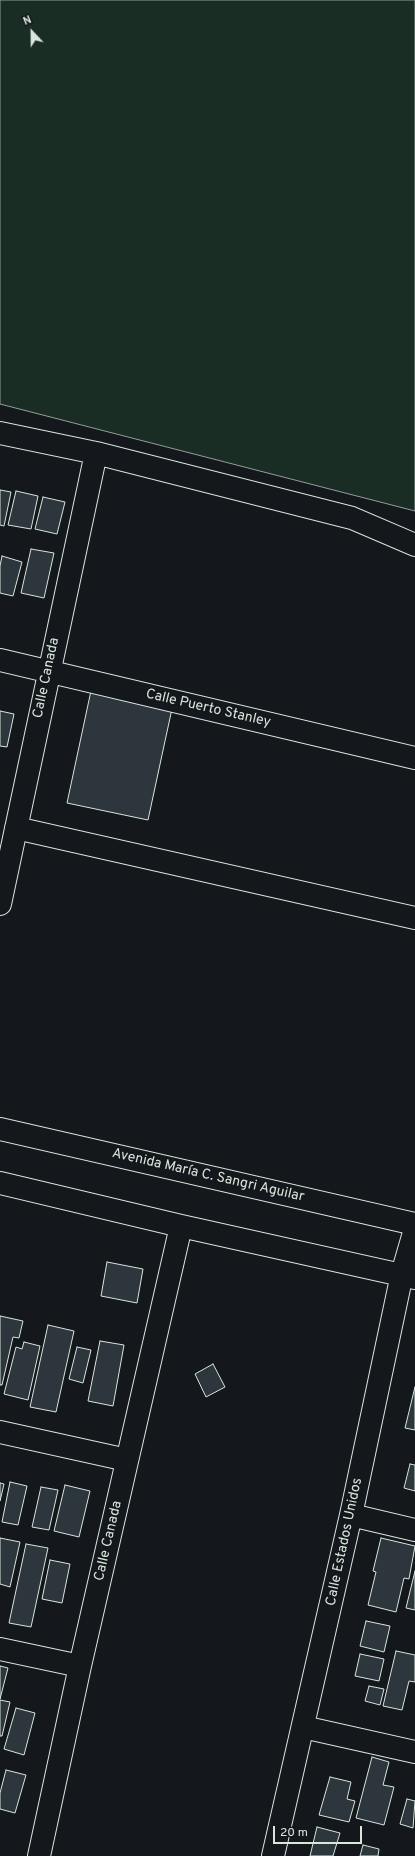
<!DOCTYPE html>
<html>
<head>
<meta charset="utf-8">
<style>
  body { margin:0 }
  #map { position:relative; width:415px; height:1856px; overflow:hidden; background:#14181c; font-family:Overpass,sans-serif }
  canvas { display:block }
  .north { position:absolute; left:12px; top:12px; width:40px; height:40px; -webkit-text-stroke:3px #14181c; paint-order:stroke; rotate:338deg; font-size:11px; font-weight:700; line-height:16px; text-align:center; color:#d8e6dc }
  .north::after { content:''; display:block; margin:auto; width:14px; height:18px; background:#d8e6dc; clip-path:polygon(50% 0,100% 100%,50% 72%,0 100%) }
  .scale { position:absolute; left:273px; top:1826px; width:89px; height:18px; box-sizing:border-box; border:2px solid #d8e6dc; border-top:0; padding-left:5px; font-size:12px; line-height:14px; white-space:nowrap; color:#d8e6dc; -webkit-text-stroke:3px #14181c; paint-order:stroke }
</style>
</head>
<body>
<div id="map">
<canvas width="415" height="1856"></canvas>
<div class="north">N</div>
<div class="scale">20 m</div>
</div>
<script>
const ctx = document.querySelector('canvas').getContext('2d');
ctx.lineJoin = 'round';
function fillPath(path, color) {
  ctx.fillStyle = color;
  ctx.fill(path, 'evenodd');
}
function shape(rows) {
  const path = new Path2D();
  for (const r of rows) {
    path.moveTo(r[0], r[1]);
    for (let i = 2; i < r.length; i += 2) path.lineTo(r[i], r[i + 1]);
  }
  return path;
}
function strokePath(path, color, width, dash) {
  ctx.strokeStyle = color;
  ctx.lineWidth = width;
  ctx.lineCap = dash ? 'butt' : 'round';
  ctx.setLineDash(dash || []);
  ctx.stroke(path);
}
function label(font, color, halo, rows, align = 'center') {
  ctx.font = font + ' Overpass,sans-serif';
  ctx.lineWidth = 3;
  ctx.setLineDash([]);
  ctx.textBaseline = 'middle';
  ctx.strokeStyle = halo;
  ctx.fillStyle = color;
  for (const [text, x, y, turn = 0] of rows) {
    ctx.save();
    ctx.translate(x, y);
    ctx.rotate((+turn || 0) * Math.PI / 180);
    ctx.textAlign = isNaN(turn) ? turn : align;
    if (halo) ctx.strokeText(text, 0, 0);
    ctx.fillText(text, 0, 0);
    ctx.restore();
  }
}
const green = shape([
  [0,0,415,0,415,511,0,404,0,0]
]);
const building = shape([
  [0,490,11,492,4,526,0,525,0,490],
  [16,491,38,496,31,529,8,525,16,491],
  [43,497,65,502,57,534,35,529,43,497],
  [31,549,54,553,44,598,21,593,31,549],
  [2,556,22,562,13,596,0,593,0,566,2,556],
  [92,686,173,704,148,820,67,803,92,686],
  [0,711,14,714,7,747,0,746,0,711],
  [107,1262,143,1269,137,1303,101,1296,107,1262],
  [0,1316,23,1321,19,1338,13,1337,2,1385,0,1385,0,1316],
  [48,1325,74,1331,56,1412,30,1407,48,1325],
  [100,1341,124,1345,113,1406,88,1401,100,1341],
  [24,1342,40,1346,28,1400,4,1394,16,1347,22,1349,24,1342],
  [77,1347,91,1350,83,1383,69,1379,77,1347],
  [213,1364,225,1387,206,1397,195,1374,213,1364],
  [415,1387,415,1430,405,1428,415,1387],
  [410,1464,415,1465,415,1491,404,1488,410,1464],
  [10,1482,27,1486,18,1525,2,1522,10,1482],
  [0,1483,4,1484,0,1501,0,1483],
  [65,1485,90,1491,79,1537,54,1531,65,1485],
  [41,1487,58,1490,49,1530,32,1527,41,1487],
  [0,1538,20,1542,10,1587,0,1584,0,1538],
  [381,1538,415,1546,409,1579,404,1578,396,1612,368,1605,376,1572,373,1571,381,1538],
  [26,1544,48,1548,31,1627,9,1623,26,1544],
  [50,1560,70,1564,62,1603,42,1599,50,1560],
  [415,1571,415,1610,406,1608,415,1571],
  [366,1621,390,1626,384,1652,360,1646,366,1621],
  [396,1651,415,1655,415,1682,409,1681,402,1710,383,1706,396,1651],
  [360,1654,384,1659,379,1681,355,1676,360,1654],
  [0,1666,8,1668,0,1699,0,1666],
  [369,1686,384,1689,380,1705,365,1701,369,1686],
  [0,1700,10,1702,2,1736,0,1736,0,1700],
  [16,1708,35,1713,24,1755,4,1749,16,1708],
  [372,1757,389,1762,383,1785,394,1787,384,1825,356,1818,372,1757],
  [6,1770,26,1775,15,1813,0,1809,0,1793,6,1770],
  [330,1777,351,1782,347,1799,355,1801,349,1822,319,1815,330,1777],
  [407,1799,415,1801,413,1828,400,1824,407,1799],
  [317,1827,340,1833,333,1856,310,1856,317,1827],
  [363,1845,379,1849,378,1856,360,1856,363,1845]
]);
const minor = shape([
  [0,433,96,453,352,518,415,545],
  [0,660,415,758],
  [16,828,415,918],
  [0,904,96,453],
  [0,1129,415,1224],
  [0,1183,181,1226,415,1278],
  [0,1432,127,1460],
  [351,1515,415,1530],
  [0,1649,80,1666],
  [303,1727,415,1752],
  [39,1856,80,1666,181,1226],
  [273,1856,351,1515,402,1274,415,1229]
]);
const streetNames = [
  ["Calle Canada",47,678,-78],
  ["Calle Puerto Stanley",208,709,13],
  ["Avenida María C. Sangri Aguilar",208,1176,13],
  ["Calle Canada",109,1541,-77],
  ["Calle Estados Unidos",345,1542,-78]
];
fillPath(green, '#1a2d24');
strokePath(green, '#939e99', 1);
fillPath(building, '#2c363c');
strokePath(building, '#d8e6dc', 1);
strokePath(minor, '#d8e6dc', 24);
strokePath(minor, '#14181c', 22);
label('14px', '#d8e6dc', '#14181c', streetNames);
</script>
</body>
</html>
